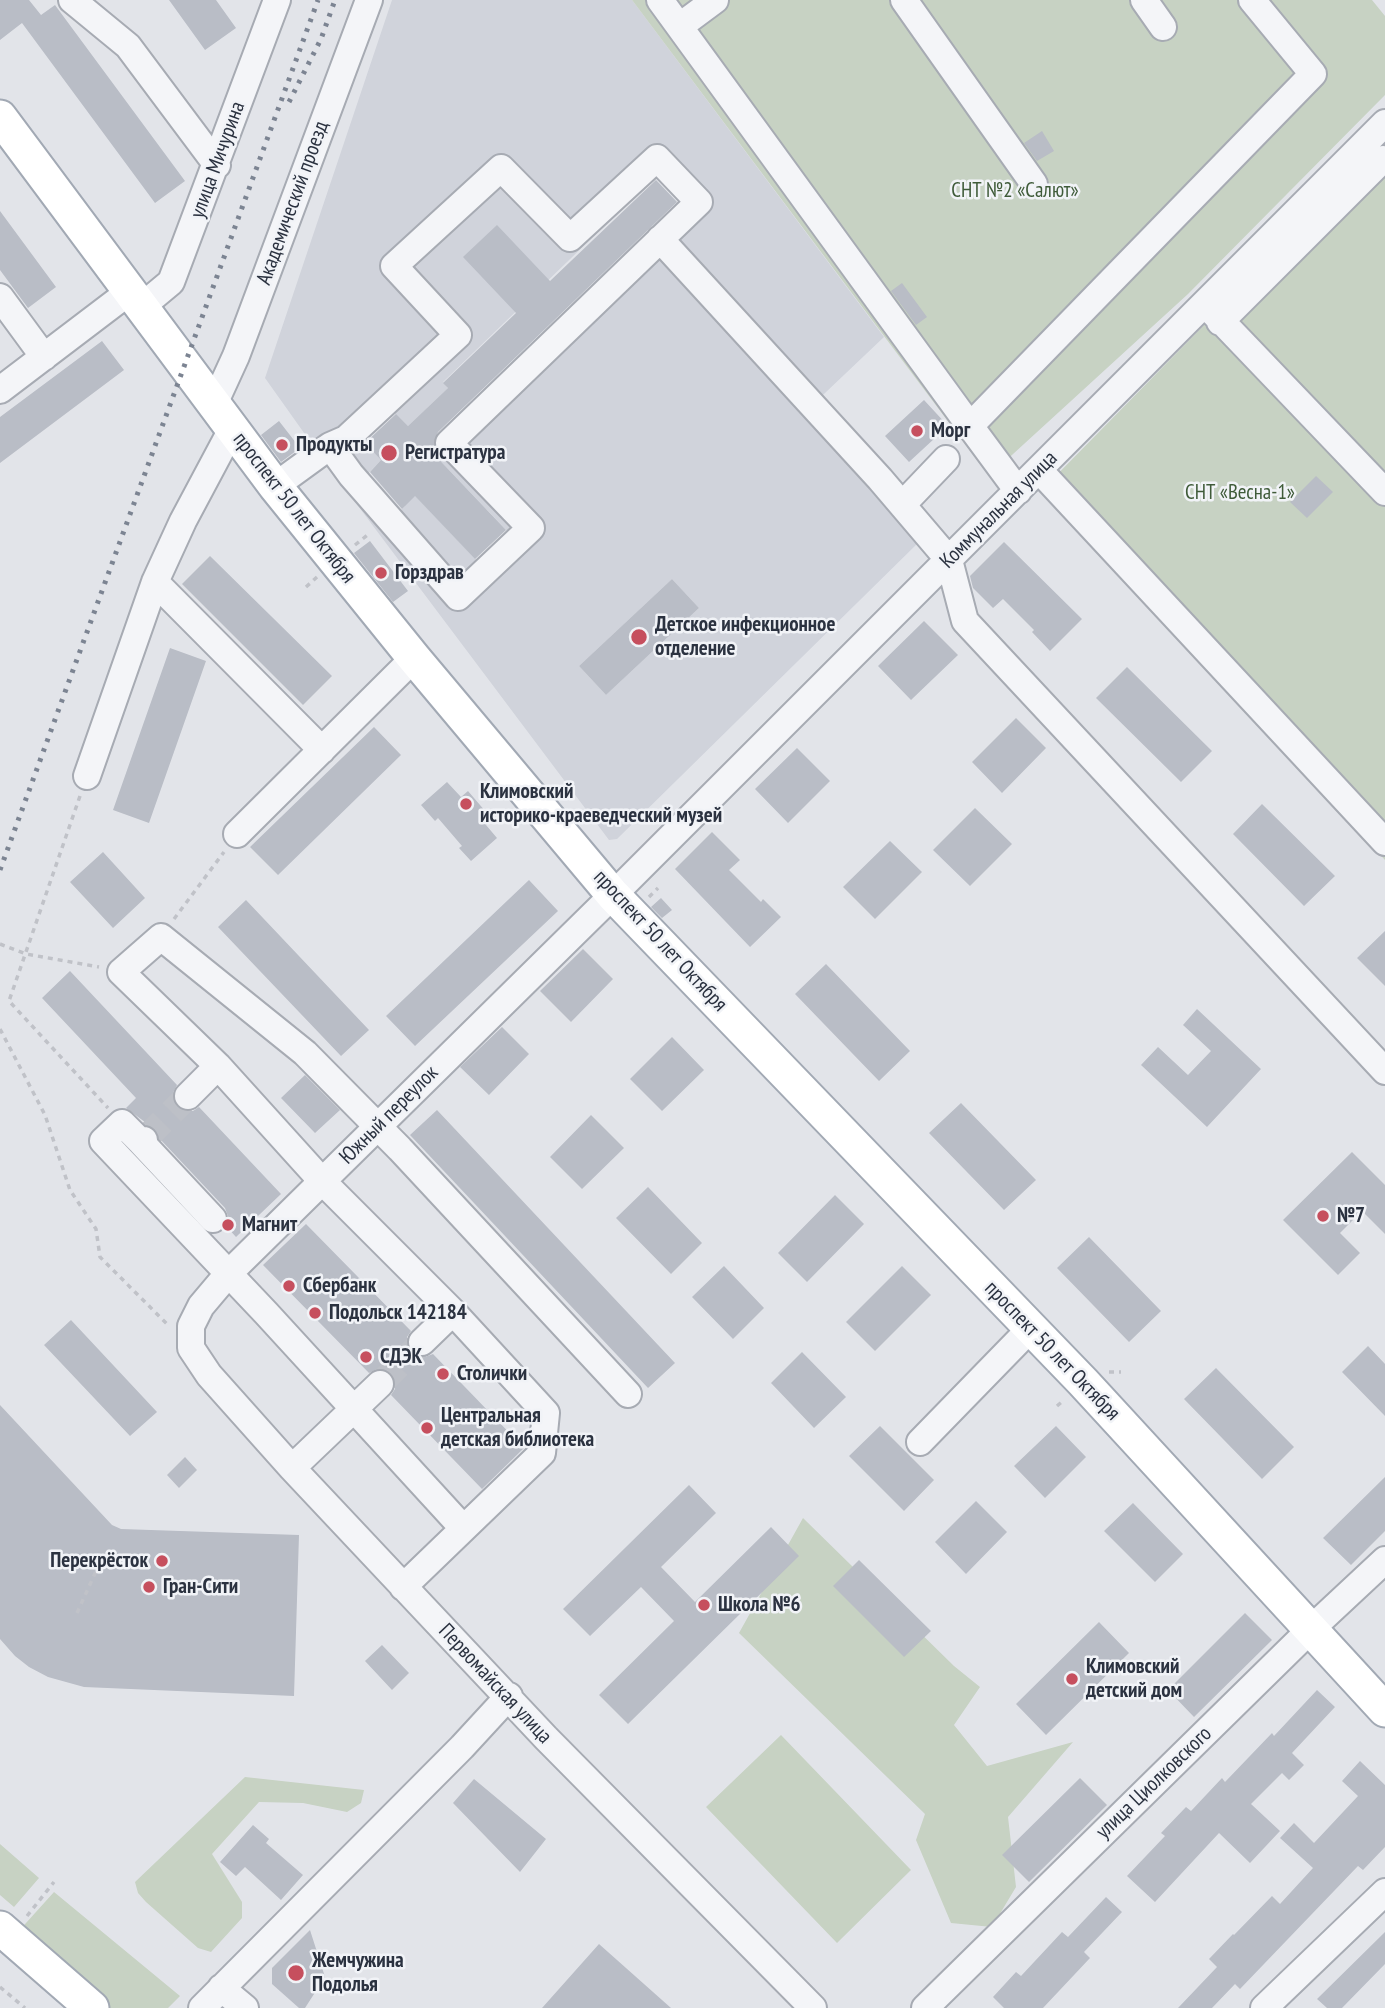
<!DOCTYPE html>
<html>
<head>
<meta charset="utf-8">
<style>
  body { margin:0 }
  canvas { display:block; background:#e2e4e9 }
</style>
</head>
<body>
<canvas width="1385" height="2008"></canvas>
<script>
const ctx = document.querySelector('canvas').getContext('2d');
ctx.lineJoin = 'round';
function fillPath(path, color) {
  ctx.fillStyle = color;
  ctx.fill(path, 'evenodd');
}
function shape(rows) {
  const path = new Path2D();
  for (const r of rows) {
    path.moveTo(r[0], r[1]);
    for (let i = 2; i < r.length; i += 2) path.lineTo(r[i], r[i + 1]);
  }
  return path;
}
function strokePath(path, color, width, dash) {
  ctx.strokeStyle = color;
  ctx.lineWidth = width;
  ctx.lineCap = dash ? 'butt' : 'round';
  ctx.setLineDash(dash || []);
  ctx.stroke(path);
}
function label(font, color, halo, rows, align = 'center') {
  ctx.font = font + ' "PT Sans Narrow",sans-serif';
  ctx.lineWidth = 5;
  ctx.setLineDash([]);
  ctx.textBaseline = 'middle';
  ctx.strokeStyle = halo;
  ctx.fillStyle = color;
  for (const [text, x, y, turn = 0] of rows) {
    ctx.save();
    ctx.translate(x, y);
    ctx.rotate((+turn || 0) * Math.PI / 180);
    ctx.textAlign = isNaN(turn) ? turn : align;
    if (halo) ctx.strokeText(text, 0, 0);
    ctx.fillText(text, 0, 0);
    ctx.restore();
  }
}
const built = shape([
  [392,0,632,0,884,337,805,412,918,543,617,839,609,840,319,454,265,378],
  [659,173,687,202,429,449,512,536,481,565,404,484,405,506,398,513,364,478,381,460,364,441,394,413,408,426,448,388,443,382],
  [672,579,699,608,606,695,579,666]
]);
const green = shape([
  [632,0,1372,0,1385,16,1385,95,1188,294,989,476],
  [1385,141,1385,860,1041,491],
  [803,1518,954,1666,980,1687,954,1725,987,1766,1073,1742,1008,1817,1016,1887,992,1927,951,1923,916,1840,925,1814,739,1633],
  [781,1735,911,1870,837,1943,706,1807],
  [245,1777,364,1790,361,1803,347,1812,303,1803,259,1802,212,1854,242,1902,242,1918,211,1952,198,1948,146,1902,138,1893,135,1882],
  [0,1844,39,1878,14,1907,0,1895],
  [54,1892,180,1996,168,2008,100,2008,17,1933]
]);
const building = shape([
  [0,0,29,0,41,15,55,5,185,181,155,203,22,23,0,40],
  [169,0,216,0,236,28,205,50],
  [1042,131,1054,151,1037,161,1024,143],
  [656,180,677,202,438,432,434,445,429,449,506,530,475,559,415,496,402,509,370,472,381,460,365,443,396,414,408,426,448,388,443,383,516,313,463,257,497,225,550,281],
  [0,211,56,287,28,308,0,270],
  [902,283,927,317,916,325,891,291],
  [102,341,124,370,0,463,0,417],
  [924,400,948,426,909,462,885,436],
  [279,421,300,448,281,462,261,435],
  [1316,476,1333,492,1307,518,1290,502],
  [370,541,408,591,393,602,354,553],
  [1004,542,1082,619,1050,651,1032,632,1034,630,1003,599,993,608,973,588,970,576],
  [210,556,332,676,303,705,182,584],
  [672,579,699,608,606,695,579,666],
  [924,621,958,655,911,700,878,666],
  [170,648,206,661,149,823,113,810],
  [1127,667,1212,751,1181,782,1096,698],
  [1016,718,1046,748,1002,793,972,762],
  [374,727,401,755,278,875,250,847],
  [797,748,830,781,788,823,755,789],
  [447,782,461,797,468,791,492,819,486,825,497,838,471,861,459,848,462,846,438,818,435,821,421,805],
  [1262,804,1335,876,1304,906,1233,834],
  [975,808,1012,844,970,886,933,850],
  [712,832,740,860,729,870,761,902,763,899,781,917,750,947,675,869],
  [890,841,922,872,875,919,843,887],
  [103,852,145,898,113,928,70,882],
  [529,880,558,911,415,1046,386,1016],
  [661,898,672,910,662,918,651,907],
  [246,900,369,1030,341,1056,218,927],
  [1385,931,1385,986,1357,958],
  [583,949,613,979,571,1022,540,991],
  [826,964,910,1051,879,1081,795,994],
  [70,971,177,1085,173,1093,173,1099,176,1107,185,1111,193,1111,199,1107,281,1194,236,1237,226,1226,228,1216,225,1208,160,1139,157,1131,126,1108,136,1098,42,998],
  [1197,1009,1261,1069,1207,1127,1141,1065,1158,1047,1188,1075,1211,1051,1183,1025],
  [502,1027,529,1054,489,1095,460,1067],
  [672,1037,704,1070,662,1111,630,1079],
  [305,1075,340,1110,315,1133,281,1098],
  [961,1103,1036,1180,1004,1210,929,1133],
  [437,1110,675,1363,648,1388,410,1135],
  [591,1115,624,1148,582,1189,550,1157],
  [1352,1152,1385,1185,1385,1234,1362,1211,1340,1233,1360,1253,1338,1275,1283,1220],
  [648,1187,702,1243,671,1274,616,1218],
  [835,1195,864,1224,807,1282,778,1253],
  [306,1224,411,1331,407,1337,407,1345,411,1353,417,1357,425,1357,433,1354,524,1448,482,1489,391,1395,395,1389,395,1381,391,1373,384,1369,377,1369,369,1373,263,1265],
  [1089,1237,1161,1311,1129,1342,1057,1268],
  [724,1266,764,1308,733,1339,692,1297],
  [902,1266,931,1295,875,1351,846,1322],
  [71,1320,157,1412,130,1436,44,1345],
  [1368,1346,1385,1364,1385,1416,1342,1372],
  [802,1352,846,1397,814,1428,771,1383],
  [1216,1368,1294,1447,1262,1479,1184,1399],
  [0,1405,112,1525,121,1529,299,1535,294,1696,84,1687,48,1677,29,1667,15,1656,0,1639],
  [880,1426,934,1480,904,1511,849,1456],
  [1056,1426,1086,1457,1045,1498,1014,1466],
  [185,1457,197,1470,179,1488,167,1475],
  [1385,1477,1385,1531,1351,1565,1323,1538],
  [689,1485,716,1513,661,1567,695,1602,771,1527,799,1556,628,1724,599,1695,674,1621,641,1587,590,1636,563,1609],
  [976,1501,1007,1532,966,1574,935,1542],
  [1133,1503,1183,1554,1155,1582,1104,1531],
  [859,1560,931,1631,904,1657,833,1586],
  [1245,1613,1272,1640,1194,1717,1168,1690],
  [1099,1622,1129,1653,1046,1735,1016,1704],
  [382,1645,409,1673,392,1690,365,1661],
  [1317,1690,1335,1707,1292,1753,1304,1765,1289,1780,1282,1773,1251,1804,1280,1831,1250,1863,1219,1833,1155,1902,1127,1876,1165,1836,1161,1833,1186,1807,1191,1811,1222,1778,1225,1782,1272,1733,1274,1736],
  [1360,1761,1385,1785,1385,1847,1363,1870,1358,1866,1240,1989,1235,1984,1212,2008,1178,2008,1217,1967,1209,1959,1233,1934,1234,1935,1272,1896,1280,1904,1313,1868,1280,1838,1294,1823,1314,1843,1358,1796,1342,1781],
  [1080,1778,1107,1805,1029,1882,1002,1855],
  [474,1779,546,1839,520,1872,453,1803],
  [253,1825,269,1839,266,1843,303,1875,281,1900,245,1867,236,1876,220,1862],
  [1106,1897,1122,1912,1084,1952,1090,1958,1043,2008,1004,2008,993,1997,1016,1972,1021,1976,1062,1932,1068,1937],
  [310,1930,325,1977,305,2008,299,2008,272,1984,272,1968],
  [1385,1932,1385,1964,1342,2008,1327,2008,1317,1999],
  [599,1944,671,2008,542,2008]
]);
const minorTunnel = shape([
  [144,1140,188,1096],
  [380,1384,422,1342]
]);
const path = shape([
  [355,545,370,533],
  [306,587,317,577],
  [80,796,9,1001,108,1108],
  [649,897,658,888],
  [174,919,224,852],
  [0,944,26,954,99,967],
  [0,1029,45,1115,70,1190,96,1229,100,1257,168,1325],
  [1109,1372,1121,1372],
  [1057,1406,1064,1400],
  [77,1613,102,1558],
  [27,1916,54,1882],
  [0,1987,25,2008]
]);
const minor = shape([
  [72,0,128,46,217,165],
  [660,0,970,426],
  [904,0,1034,184],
  [1144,0,1163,27],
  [680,26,715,0],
  [660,239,880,479,949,560,965,621,1385,1071],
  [0,297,44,357],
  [1206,305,1385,492],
  [141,307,171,282,277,0],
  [1220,322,1383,159,1385,160],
  [0,390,129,292],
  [214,404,236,356,369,0],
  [1039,470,1385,842],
  [275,486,330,446,346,439,458,335,394,266,501,168,570,238,657,158,699,202,449,443,531,528,458,597,351,475,330,446],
  [1018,491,970,426,1313,74,1252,0],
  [902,505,946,459],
  [155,582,322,750],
  [87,776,155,582,183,521,232,429],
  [237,834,414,658],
  [188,1096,218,1066],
  [144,1140,141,1142,122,1123,103,1141,266,1313,463,1528],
  [141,1142,213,1219],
  [422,1342,453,1312],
  [920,1442,1031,1328],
  [292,1468,380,1384],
  [403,1587,542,1453,546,1413,453,1312,322,1181,218,1066,121,972,161,937,305,1053,400,1149,628,1394],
  [221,1988,245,2008],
  [202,2008,462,1747,509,1696],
  [813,2008,546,1738,292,1468,209,1375,191,1348,191,1326,201,1306,228,1274,613,895,1385,123],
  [925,2008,1311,1629,1385,1560],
  [1264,2008,1385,1892]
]);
const major = shape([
  [0,117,275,486,414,658,613,895,1083,1382,1385,1710],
  [0,1928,92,2008]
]);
const rail = shape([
  [289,102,321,39,335,0],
  [0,870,318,0]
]);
const markers = [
  [917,431,7,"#c64f5e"],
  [282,445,7,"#c64f5e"],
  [389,453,9,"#c64f5e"],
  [381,573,7,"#c64f5e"],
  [639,637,9,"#c64f5e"],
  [466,804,7,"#c64f5e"],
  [1323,1216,7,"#c64f5e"],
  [228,1225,7,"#c64f5e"],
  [289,1286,7,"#c64f5e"],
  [315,1313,7,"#c64f5e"],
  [366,1357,7,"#c64f5e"],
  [443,1374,7,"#c64f5e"],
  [427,1428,7,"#c64f5e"],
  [162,1561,7,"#c64f5e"],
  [149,1587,7,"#c64f5e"],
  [704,1605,7,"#c64f5e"],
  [1072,1679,7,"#c64f5e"],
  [296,1973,9,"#c64f5e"]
];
const streetNames = [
  ["улица Мичурина",218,160,-70],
  ["Академический проезд",293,203,-70],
  ["проспект 50 лет Октября",294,508,52],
  ["Коммунальная улица",999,510,-45],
  ["проспект 50 лет Октября",660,941,47],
  ["Южный переулок",389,1115,-45],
  ["проспект 50 лет Октября",1052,1351,46],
  ["Первомайская улица",495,1684,47],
  ["улица Циолковского",1154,1783,-44]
];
const parkNames = [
  ["СНТ №2 «Салют»",1015,191],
  ["СНТ «Весна-1»",1240,493]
];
const poiNames = [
  ["Морг",931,431],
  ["Продукты",296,445],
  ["Регистратура",405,453],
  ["Горздрав",395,573],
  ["Детское инфекционное",655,625],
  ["отделение",655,649],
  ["Климовский",480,792],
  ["историко-краеведческий музей",480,816],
  ["№7",1337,1216],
  ["Магнит",242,1225],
  ["Сбербанк",303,1286],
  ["Подольск 142184",329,1313],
  ["СДЭК",380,1357],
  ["Столички",457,1374],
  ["Центральная",441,1416],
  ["детская библиотека",441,1440],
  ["Перекрёсток",148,1561,"right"],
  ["Гран-Сити",163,1587],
  ["Школа №6",718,1605],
  ["Климовский",1086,1667],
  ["детский дом",1086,1691],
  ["Жемчужина",312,1961],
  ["Подолья",312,1985]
];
fillPath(built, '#d0d3db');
fillPath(green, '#c7d2c3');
fillPath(building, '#b9bdc6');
strokePath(minorTunnel, '#bdc0c7', 26, [26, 13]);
strokePath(minor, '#a7abb3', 30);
strokePath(major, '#a2a9b4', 37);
strokePath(path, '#c0c2c8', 3.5, [5, 5]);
strokePath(minor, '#f4f5f8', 26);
strokePath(major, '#fff', 33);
strokePath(rail, '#7c8492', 5, [3.5, 7]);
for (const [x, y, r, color] of markers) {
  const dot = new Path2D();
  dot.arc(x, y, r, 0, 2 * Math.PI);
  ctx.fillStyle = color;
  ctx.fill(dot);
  strokePath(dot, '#f1f3f7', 2.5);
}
label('21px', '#2b3240', '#f1f3f7', streetNames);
label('21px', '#3f5b39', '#f1f3f7', parkNames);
label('bold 21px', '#2b3240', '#f1f3f7', poiNames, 'left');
</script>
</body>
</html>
